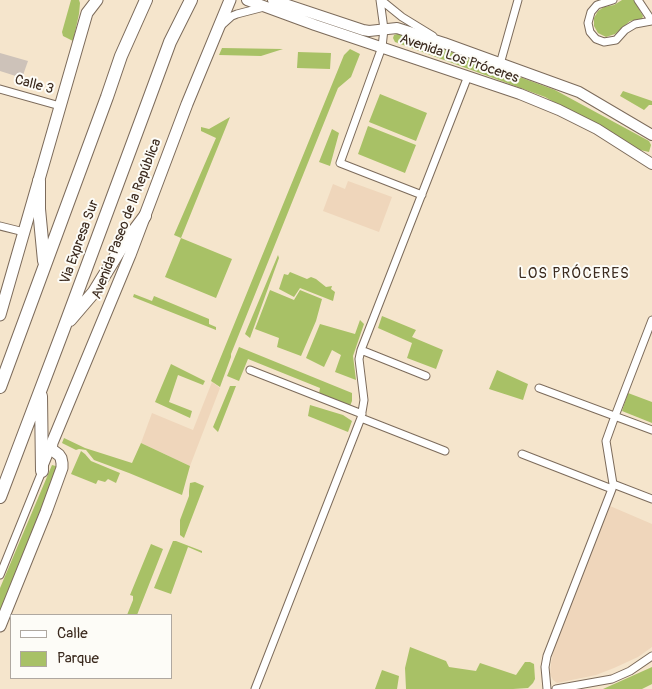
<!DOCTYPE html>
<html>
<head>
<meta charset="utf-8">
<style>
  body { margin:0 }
  #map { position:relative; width:652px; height:689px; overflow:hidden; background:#f5e5cc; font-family:Pangolin,sans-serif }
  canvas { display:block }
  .legend { position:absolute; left:10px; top:614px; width:162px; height:65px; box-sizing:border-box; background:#fdfcf7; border:1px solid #afa8a0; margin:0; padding:6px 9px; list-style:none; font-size:15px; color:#3b2a1e }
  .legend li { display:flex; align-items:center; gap:10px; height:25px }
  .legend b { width:25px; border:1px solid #afa8a0 }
</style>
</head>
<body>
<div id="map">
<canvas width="652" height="689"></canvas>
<ul class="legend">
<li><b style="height:6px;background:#fff"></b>Calle</li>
<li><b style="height:14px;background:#a8c166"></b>Parque</li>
</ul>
</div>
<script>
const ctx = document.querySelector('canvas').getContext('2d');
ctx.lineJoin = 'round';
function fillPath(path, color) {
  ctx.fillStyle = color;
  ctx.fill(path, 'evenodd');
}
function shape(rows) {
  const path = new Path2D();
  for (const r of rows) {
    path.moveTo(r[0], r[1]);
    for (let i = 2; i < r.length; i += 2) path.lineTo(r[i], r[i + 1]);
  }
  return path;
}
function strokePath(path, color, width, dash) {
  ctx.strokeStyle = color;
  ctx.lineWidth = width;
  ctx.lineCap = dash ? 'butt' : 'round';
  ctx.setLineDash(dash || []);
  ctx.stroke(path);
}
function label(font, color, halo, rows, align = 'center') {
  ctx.font = font + ' Pangolin,sans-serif';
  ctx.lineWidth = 4;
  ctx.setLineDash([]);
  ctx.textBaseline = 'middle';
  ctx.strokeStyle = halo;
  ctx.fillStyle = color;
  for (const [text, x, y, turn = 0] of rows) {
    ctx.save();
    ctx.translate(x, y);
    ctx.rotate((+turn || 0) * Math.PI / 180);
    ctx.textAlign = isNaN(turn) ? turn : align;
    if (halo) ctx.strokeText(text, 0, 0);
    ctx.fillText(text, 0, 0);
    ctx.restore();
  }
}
const built = shape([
  [348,181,392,197,379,232,323,211,333,184,345,189],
  [212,382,220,388,190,466,141,443,152,413,193,430],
  [610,506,652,524,652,647,638,657,614,668,596,675,557,683,553,680,550,674,551,663,555,645,576,590]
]);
const industrial = shape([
  [0,53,28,61,22,78,0,71]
]);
const green = shape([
  [71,0,79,0,80,3,79,14,73,41,63,36,62,32],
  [622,0,634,0,643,16,642,19,630,21,615,34,606,37,598,33,594,26,594,18,598,11,604,7,614,5],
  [400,33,555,90,649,141,651,145,649,152,640,150,545,97,395,42,393,38,394,35],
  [222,48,283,49,261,56,219,55],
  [350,49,360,54,351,77,338,88,231,354,231,357,220,387,211,381,344,55],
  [298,52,331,53,330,69,297,68],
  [623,91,652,101,652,105,649,105,644,110,620,96],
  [380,94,427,113,416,141,369,122],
  [230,117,181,238,232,259,216,298,165,277,181,238,174,235,216,138,201,131,201,127,209,129],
  [368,126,416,145,405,173,358,154],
  [332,129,339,133,330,166,319,162],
  [278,255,279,258,250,338,245,334],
  [290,272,307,279,311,277,316,279,326,287,332,286,331,289,335,292,333,301,300,288,294,297,279,289,284,274,288,275],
  [270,290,294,300,300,290,322,299,316,321,301,356,277,347,279,338,255,329],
  [134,294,152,301,154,296,209,319,209,324,216,327,216,330,133,297],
  [382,316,416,330,412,337,443,350,436,369,407,358,412,343,378,328],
  [360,320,364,324,353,356,356,380,335,372,341,355,332,350,324,367,306,358,320,324,355,334],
  [239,347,352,393,352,401,350,406,319,394,320,388,248,359,239,381,227,376],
  [171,364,205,381,203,385,178,375,169,402,192,411,190,418,155,402],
  [497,370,528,384,523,400,489,389],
  [230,386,236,386,218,432,213,427],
  [628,393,652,402,652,423,622,411],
  [310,405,343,415,352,421,348,432,308,416],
  [64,438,85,448,132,463,141,443,190,466,182,495,129,473,94,460,86,450,79,449,76,450,62,443],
  [81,451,85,454,91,461,120,473,116,483,108,479,105,482,98,480,96,484,71,474],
  [52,465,59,467,0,619,0,588],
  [195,482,204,486,184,538,180,535,180,520,189,496,189,491,190,483],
  [173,541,176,541,202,551,202,553,188,547,171,594,154,588],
  [151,544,163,549,137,615,127,615,133,600,133,596,130,595],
  [410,647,446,661,449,667,476,671,480,663,516,675,525,662,530,662,534,664,535,679,533,683,528,688,513,689,406,689,405,668],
  [652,667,652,684,642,689,603,689],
  [382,670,399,676,397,689,375,689]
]);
const street = shape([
  [380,0,384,29,382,47,340,163,422,195],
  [381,0,402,17,433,36],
  [613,0,597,5,591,12,588,23,590,32,596,39,604,42,616,40,625,30,635,24,652,21,638,0],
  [222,25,232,16,237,14,264,7],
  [500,64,518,0],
  [0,89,60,106],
  [0,226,24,232],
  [361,350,426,376],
  [250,370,362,414],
  [539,388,652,430],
  [361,418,445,451],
  [522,454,612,489],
  [613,484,652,499],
  [0,575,51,449],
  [255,689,361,418,364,400,359,359,361,350,468,76],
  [547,689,545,667,547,656,612,489,613,484,606,441,615,416,652,320],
  [556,689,612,679,630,671,652,656]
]);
const secondary = shape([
  [247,0,315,25,520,94,559,110,597,129,652,164],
  [273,0,363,30,369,31,397,28,444,43,579,92,652,135]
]);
const primary = shape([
  [0,315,87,13,97,0],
  [0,626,46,512,62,468,62,463,61,458,59,455,51,449,52,443,130,255,187,104,230,0]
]);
const highway = shape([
  [39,181,39,209,44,261],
  [70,320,94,292,121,248,145,216],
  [0,387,107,97,121,56,146,0],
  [41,396,42,471],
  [0,497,64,328,149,99,170,42,191,0]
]);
const streetNames = [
  ["Avenida Los Próceres",459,59,19],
  ["Calle 3",34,85,15],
  ["Avenida Paseo de la República",127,219,-69],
  ["Via Expresa Sur",80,242,-70]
];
const neighbourhoodNames = [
  ["LOS PRÓCERES",574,274]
];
fillPath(built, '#efd6bb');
fillPath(industrial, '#cdc2b9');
fillPath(green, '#a8c166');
strokePath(street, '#7c6b5b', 9);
strokePath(secondary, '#7c6b5b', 12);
strokePath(primary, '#7c6b5b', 13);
strokePath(highway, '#7c6b5b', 14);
strokePath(street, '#fff', 7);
strokePath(secondary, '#fff', 10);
strokePath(primary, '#fff', 11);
strokePath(highway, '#fff', 12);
label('14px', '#3b2a1e', '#fdfcf7', streetNames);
ctx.letterSpacing = '1px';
label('15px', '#3b2a1e', '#fdfcf7', neighbourhoodNames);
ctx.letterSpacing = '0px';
</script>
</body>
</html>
